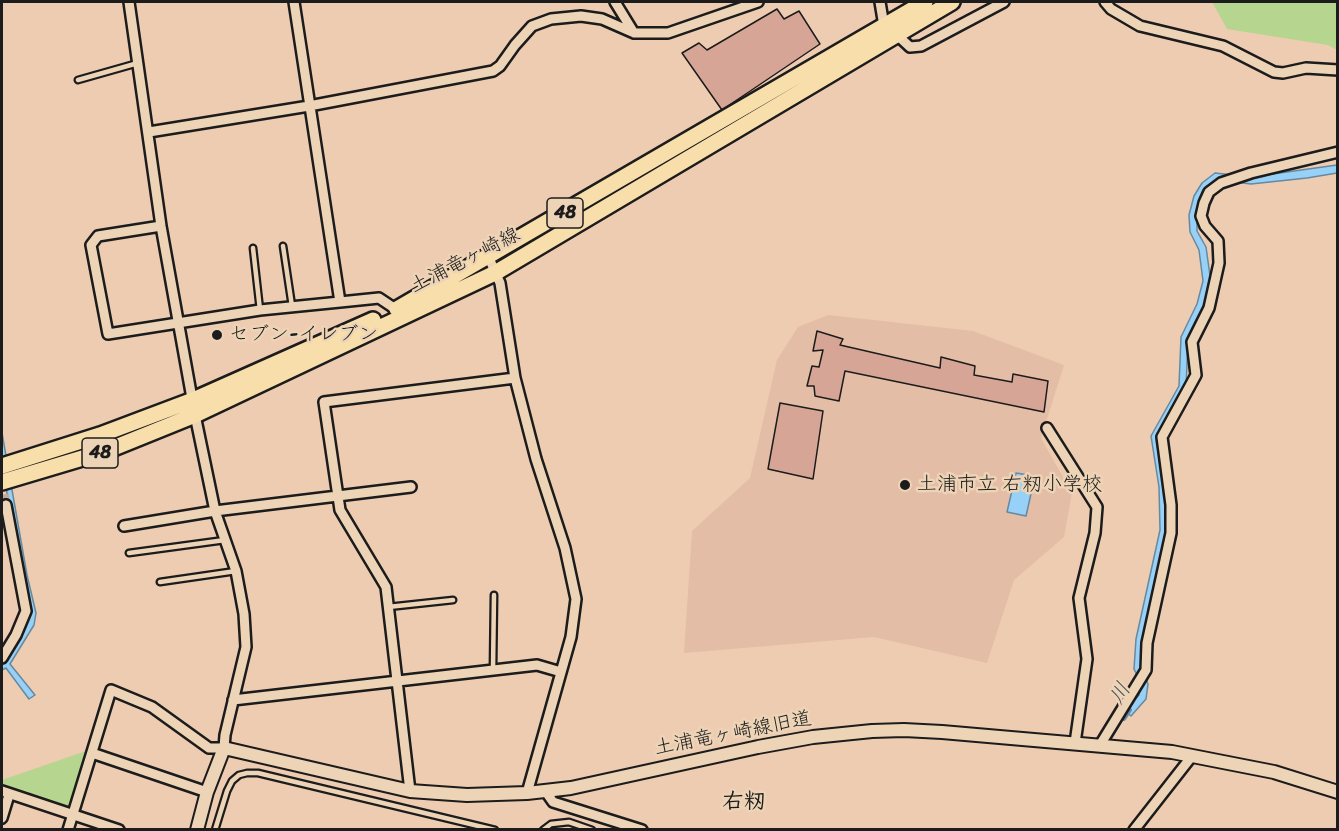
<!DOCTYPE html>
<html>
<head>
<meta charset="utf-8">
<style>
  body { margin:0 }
  #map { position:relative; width:1339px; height:831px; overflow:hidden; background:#eeccb1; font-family:Sriracha,sans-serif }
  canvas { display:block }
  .frame { position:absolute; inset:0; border:3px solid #1c1c1c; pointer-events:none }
</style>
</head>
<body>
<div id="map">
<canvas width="1339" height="831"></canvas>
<div class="frame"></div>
</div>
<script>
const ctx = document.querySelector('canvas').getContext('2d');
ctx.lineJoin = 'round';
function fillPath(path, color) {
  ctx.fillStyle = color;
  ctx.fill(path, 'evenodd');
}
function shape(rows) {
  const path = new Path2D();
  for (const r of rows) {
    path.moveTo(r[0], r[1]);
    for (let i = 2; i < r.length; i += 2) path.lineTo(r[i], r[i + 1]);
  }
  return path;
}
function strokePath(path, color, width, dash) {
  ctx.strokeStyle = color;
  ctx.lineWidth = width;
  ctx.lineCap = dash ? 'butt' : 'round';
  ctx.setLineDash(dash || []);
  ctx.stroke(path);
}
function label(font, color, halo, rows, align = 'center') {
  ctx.font = font + ' Sriracha,"Klee One",sans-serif';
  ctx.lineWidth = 5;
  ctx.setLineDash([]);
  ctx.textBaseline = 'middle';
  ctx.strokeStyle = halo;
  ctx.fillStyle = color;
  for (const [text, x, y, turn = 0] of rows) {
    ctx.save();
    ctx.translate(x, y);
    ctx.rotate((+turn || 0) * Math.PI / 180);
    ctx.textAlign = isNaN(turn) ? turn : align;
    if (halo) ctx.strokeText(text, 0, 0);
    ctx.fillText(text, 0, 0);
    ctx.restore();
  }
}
const built = shape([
  [828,315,973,331,1064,365,1041,438,1072,493,1064,537,1014,580,987,663,874,637,684,653,692,531,750,478,777,360,798,327]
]);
const green = shape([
  [1212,2,1337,2,1337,50,1328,45,1227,29],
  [86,751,70,810,2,788,2,780]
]);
const water = shape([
  [1337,165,1337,173,1307,178,1251,184,1218,180,1197,216,1197,231,1206,247,1211,283,1205,306,1188,340,1186,387,1158,437,1167,486,1168,531,1161,558,1142,670,1148,684,1146,699,1131,716,1124,711,1139,695,1141,683,1134,669,1136,639,1160,530,1159,487,1151,436,1179,386,1181,337,1197,304,1203,281,1199,250,1190,232,1189,215,1194,196,1202,183,1215,173,1251,177,1337,165],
  [2,433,27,575,36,613,34,625,10,664,35,695,29,699,6,668,2,670,2,663,5,660,18,637,29,611,2,466,2,433],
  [1016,473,1035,476,1026,516,1007,512,1016,473]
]);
const stream = shape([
  [1124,719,1130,710]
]);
const building = shape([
  [777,9,784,19,799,11,820,44,722,110,682,53,699,43,707,50,777,9],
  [817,331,843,339,840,345,940,368,941,357,975,366,974,375,1012,382,1013,374,1048,381,1044,412,845,371,839,401,815,396,814,386,807,386,812,366,819,367,823,350,813,351,817,331],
  [780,403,823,411,813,479,768,469,780,403]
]);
const minorTunnel = shape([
  [2,481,6,505]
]);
const service = shape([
  [78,80,138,63],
  [283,246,292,306],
  [253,248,260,310],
  [129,553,225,540],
  [160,582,236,571],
  [388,607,453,600],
  [493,670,494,595],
  [215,830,227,791,232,781,239,775,247,773,258,773,495,830],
  [543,830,551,824,569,822,592,830]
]);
const minor = shape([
  [615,2,634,33],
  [880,2,884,26],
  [1105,2,1111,9,1140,26,1223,46,1274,72,1283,73,1306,68,1338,70],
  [896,34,910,47,921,46,1004,2],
  [149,132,309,106,493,71,500,66,515,45,532,26,551,19,581,16,602,19,634,33,668,33,758,2],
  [161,226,98,236,91,245,108,334,260,310,340,302,294,2],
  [489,258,500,283,515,378,536,459,565,548,576,599,571,637,527,793],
  [340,302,379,298,397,310],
  [1047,428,1097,507,1095,533,1079,598,1087,659,1075,743],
  [124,526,215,511,411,487],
  [2,658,16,635,26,611,6,505],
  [233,700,537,665,561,672],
  [1100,745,1146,670,1147,643,1171,533,1171,505,1162,437,1196,375,1192,342,1209,308,1219,263,1218,241,1205,226,1201,216,1204,203,1209,192,1221,183,1251,173,1338,152],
  [92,753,207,792],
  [2,791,119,830],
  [410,791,386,587,340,510,324,402,515,378],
  [546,792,553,802,642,830],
  [2,818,9,795],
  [68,830,111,690,152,707,209,748,224,748,225,735,246,647,244,614,236,571,215,511,195,415,161,226,129,2],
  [1134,830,1192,756]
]);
const tertiary = shape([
  [197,830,207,792,224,748,410,791,467,795,527,793,571,788,758,747,813,737,872,731,904,730,942,732,1172,752,1274,772,1338,792]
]);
const primary = shape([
  [397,309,925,2],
  [2,466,100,435,193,400,373,320],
  [2,482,106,451,195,415,495,273,952,2]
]);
const markers = [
  [217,335,6,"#1c1c1c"],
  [905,485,6,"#1c1c1c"]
];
const shields = [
  [565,213,36],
  [100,453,36]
];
const shieldNames = [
  ["48",565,213],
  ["48",100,453]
];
const streetNames = [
  ["土浦竜ヶ崎線",465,261,-27],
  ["土浦竜ヶ崎線旧道",733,734,-11]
];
const poiNames = [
  ["セブン-イレブン",229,335],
  ["土浦市立 右籾小学校",917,485]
];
const waterNames = [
  ["川",1121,694,-59]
];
const quarterNames = [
  ["右籾",744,802]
];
fillPath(built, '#e3bda6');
fillPath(green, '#b6d58e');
fillPath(water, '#97d1f7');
strokePath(water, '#66899f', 1.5);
strokePath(stream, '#66899f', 4);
fillPath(building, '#d6a595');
strokePath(building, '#1c1c1c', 1.5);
strokePath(minorTunnel, '#c4a993', 9, [9, 4.5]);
strokePath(service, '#1c1c1c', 9);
strokePath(minor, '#1c1c1c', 14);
strokePath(tertiary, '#1c1c1c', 16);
strokePath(primary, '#1c1c1c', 20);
strokePath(service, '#eed4b6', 4.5);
strokePath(minor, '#eed4b6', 9);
strokePath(tertiary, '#eed4b6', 12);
strokePath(primary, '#f8deab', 15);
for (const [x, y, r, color] of markers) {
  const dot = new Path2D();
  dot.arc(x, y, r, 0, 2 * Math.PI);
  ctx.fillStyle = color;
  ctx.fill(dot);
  strokePath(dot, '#eed4b6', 2);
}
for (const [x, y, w] of shields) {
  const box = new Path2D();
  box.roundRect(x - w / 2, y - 15, w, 30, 4.5);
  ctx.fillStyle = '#eed4b6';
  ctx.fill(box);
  strokePath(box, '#1c1c1c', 1.5);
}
label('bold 18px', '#1c1c1c', null, shieldNames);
label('20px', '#1c1c1c', '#eed4b6', streetNames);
label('20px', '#1c1c1c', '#eed4b6', poiNames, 'left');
label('italic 21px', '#3b4953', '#eed4b6', waterNames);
label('bold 22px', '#1c1c1c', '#eed4b6', quarterNames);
</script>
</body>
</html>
